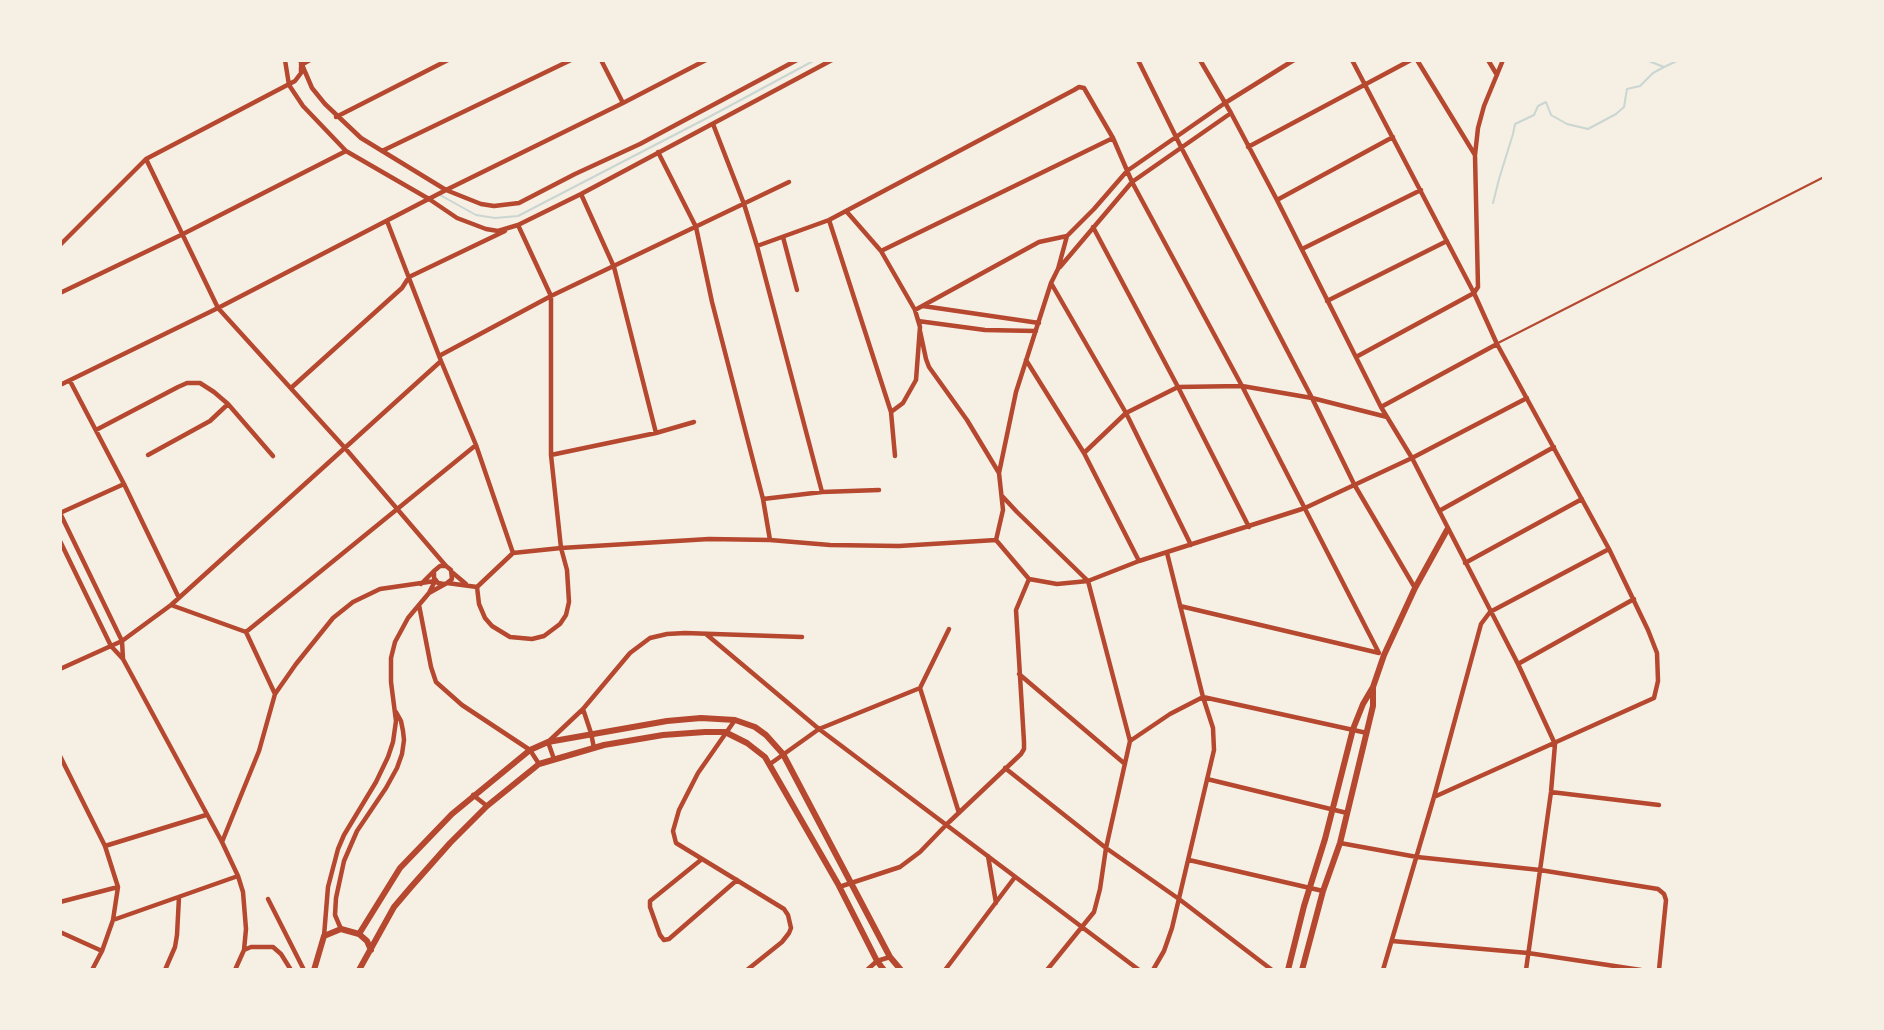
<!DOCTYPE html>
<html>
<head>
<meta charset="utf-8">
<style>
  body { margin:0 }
  #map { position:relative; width:1884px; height:1030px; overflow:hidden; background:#f6efe4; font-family:"Sofia Sans Condensed",sans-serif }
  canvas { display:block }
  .frame { position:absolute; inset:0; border:62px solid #f6efe4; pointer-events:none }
</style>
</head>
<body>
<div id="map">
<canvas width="1884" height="1030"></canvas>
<div class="frame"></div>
</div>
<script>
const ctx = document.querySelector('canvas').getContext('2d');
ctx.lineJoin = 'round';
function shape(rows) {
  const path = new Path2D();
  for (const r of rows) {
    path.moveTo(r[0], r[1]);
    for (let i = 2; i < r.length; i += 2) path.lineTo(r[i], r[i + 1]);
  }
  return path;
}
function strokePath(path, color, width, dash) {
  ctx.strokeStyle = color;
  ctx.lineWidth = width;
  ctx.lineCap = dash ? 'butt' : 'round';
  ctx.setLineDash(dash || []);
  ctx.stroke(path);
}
const stream = shape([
  [1646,60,1664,67,1679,60],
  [440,195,476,215,495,218,518,216,709,117,815,60],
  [1493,203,1499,179,1513,134,1515,124,1534,115,1538,106,1546,102,1551,115,1567,124,1588,129,1616,114,1624,107,1627,89,1640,86,1653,73,1664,67]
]);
const service = shape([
  [1498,343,1824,177]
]);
const minor = shape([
  [285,60,289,85,303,106,346,151,429,199,457,218,486,229,498,231,518,225,581,194,832,60],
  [300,60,312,88,325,104,361,138,446,190,481,204,494,206,519,203,575,174,640,144,797,60],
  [601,60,623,103],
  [1138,60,1181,147,1312,398,1354,484,1415,588],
  [1200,60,1231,113,1277,200,1381,407,1412,458,1518,664,1555,744,1551,792,1526,970],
  [1352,60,1474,293,1497,344,1609,549,1648,630,1657,653,1658,681,1654,698,1434,797],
  [1417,60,1475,155],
  [1488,60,1497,75],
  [301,65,310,60],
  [336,117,448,60],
  [713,124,744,204,757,246,822,492],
  [1248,147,1411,60],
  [382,151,571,60],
  [658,152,696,227,712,302,763,499,770,540],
  [146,159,218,308,345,448,446,566],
  [581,194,614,267,656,433],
  [1277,200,1393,137],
  [847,212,881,251,915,310,920,327,916,380,903,403,891,412],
  [829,220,891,412,895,456],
  [387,221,441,361,476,445,513,553],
  [1093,227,1178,387,1249,527],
  [783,237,797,290],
  [60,245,146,159,295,81,301,73,301,67],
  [757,246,829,220,1074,90,1079,87,1084,88,1113,138,1132,182,1242,386,1379,653],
  [1302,249,1421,190],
  [881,251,1113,138],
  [1060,267,1132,182,1231,113],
  [1051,283,1126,413,1191,545],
  [60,293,181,235,346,151],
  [1327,301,1447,241],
  [923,306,1039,323],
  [915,310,1039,242,1067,236],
  [918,321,985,330,1036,331],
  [920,331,926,359,929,367,967,420,999,473],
  [439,356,551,296,789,182],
  [1356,357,1474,293,1478,287,1475,155,1478,128,1484,106,1503,60],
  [1026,360,1084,453,1139,561],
  [70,381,124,484,179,598],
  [60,385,218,308,446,190,623,103,706,60],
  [291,388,402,288,409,277,505,231],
  [1381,407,1497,344],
  [96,430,178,387,187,383,200,383,214,392,228,404,273,456],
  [1084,453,1126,413,1178,387,1242,386,1312,398,1387,417],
  [148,455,210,421,228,404],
  [551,455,656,433,694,422],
  [1003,497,1017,512,1088,581,1130,741],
  [763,499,822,492,879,490],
  [1439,511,1554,447],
  [60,513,122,641,123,659],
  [60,513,124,484],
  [996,540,1003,510,999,473,1016,392,1051,283,1058,269,1067,236,1094,209,1127,171,1225,103,1294,60],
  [996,540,1029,579,1057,584,1088,581,1139,561,1305,508,1412,458,1527,398],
  [60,541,111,646,123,659,222,842,238,876,243,892,246,929,244,950,235,970],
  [1465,563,1582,499],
  [453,573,466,584],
  [421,584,434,571],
  [444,584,438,583,434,578,434,571,440,566,446,566,451,570,452,579,447,583],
  [477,587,479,604,485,618,492,626,510,637,532,639,544,636,560,624,566,615,569,602,567,570,561,548,551,455,551,296,518,225],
  [429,593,447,583,477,587,513,553,561,548,709,539,770,540,830,545,899,546,996,540],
  [171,605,246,632,275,694],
  [419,605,431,667,436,682,462,705,530,750,539,764],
  [1180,606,1379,653],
  [246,632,476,445],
  [706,634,819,729,1139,970],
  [1518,664,1634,599],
  [60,669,122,641,171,605,441,361],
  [1019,674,1125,764],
  [920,688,959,813],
  [583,709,591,733,594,748],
  [735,720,698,773,679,810,673,831,676,843,784,909,788,915,791,928,789,933,782,942,747,970],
  [60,756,105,846,118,887,113,920,102,951,92,970],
  [554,759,548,742,583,709,630,653,650,638,667,634,685,633,802,637],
  [770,764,819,729,920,688,949,629],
  [1005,768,1106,848,1179,899,1272,970],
  [1207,779,1347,813],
  [1551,792,1659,805],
  [473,795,487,806],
  [222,842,259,751,275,694,296,664,333,618,353,602,380,589,435,581],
  [1340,843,1417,857,1540,870,1658,889,1664,894,1666,900,1659,970],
  [105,846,206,815],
  [988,856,996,903],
  [702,859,650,901,650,907,660,935,664,940,669,939,737,880],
  [1189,860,1323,891],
  [839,887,900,867,920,852,947,824,1021,754,1024,749,1024,742,1016,610,1029,579],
  [268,899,304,970],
  [60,902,118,887],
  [113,920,238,876],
  [341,929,335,915,336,898,344,861,357,831,386,788,397,768,402,754,404,740,403,731,401,721,396,712],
  [60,932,102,951],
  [324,936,328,887,338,849,344,835,376,782,388,757,393,742,396,721,391,682,391,658,395,642,408,618,429,593,435,581],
  [1392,941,1528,953,1641,970],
  [244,950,251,947,273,947,281,954,291,970],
  [165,970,175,947,177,935,179,897],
  [867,970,877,961,890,957],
  [945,970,1015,877],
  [1047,970,1094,912,1100,889,1106,848,1130,741,1170,714,1203,697,1367,733],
  [1153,970,1164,951,1172,928,1214,750,1213,728,1203,697,1167,553],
  [1383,970,1434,797,1481,624,1490,612,1609,549]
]);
const tertiary = shape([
  [359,934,400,868,452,814,530,750,548,742,667,721,701,718,735,720,755,727,766,735,783,754,890,957,901,970],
  [314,970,324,936,341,929,359,934,367,941,371,950],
  [359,970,394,907,411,887,450,843,487,806,539,764,604,745,663,735,705,732,725,732,747,743,765,757,838,884,877,961,884,970],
  [1288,970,1304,906,1325,839,1353,729,1363,704,1373,687,1384,655,1415,588,1447,530],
  [1302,970,1323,891,1340,843,1373,706,1373,688]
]);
strokePath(stream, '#c9d6d2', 2);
strokePath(service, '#b5482f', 2);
strokePath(minor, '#b5482f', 4.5);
strokePath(tertiary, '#b5482f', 6);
</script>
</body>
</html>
